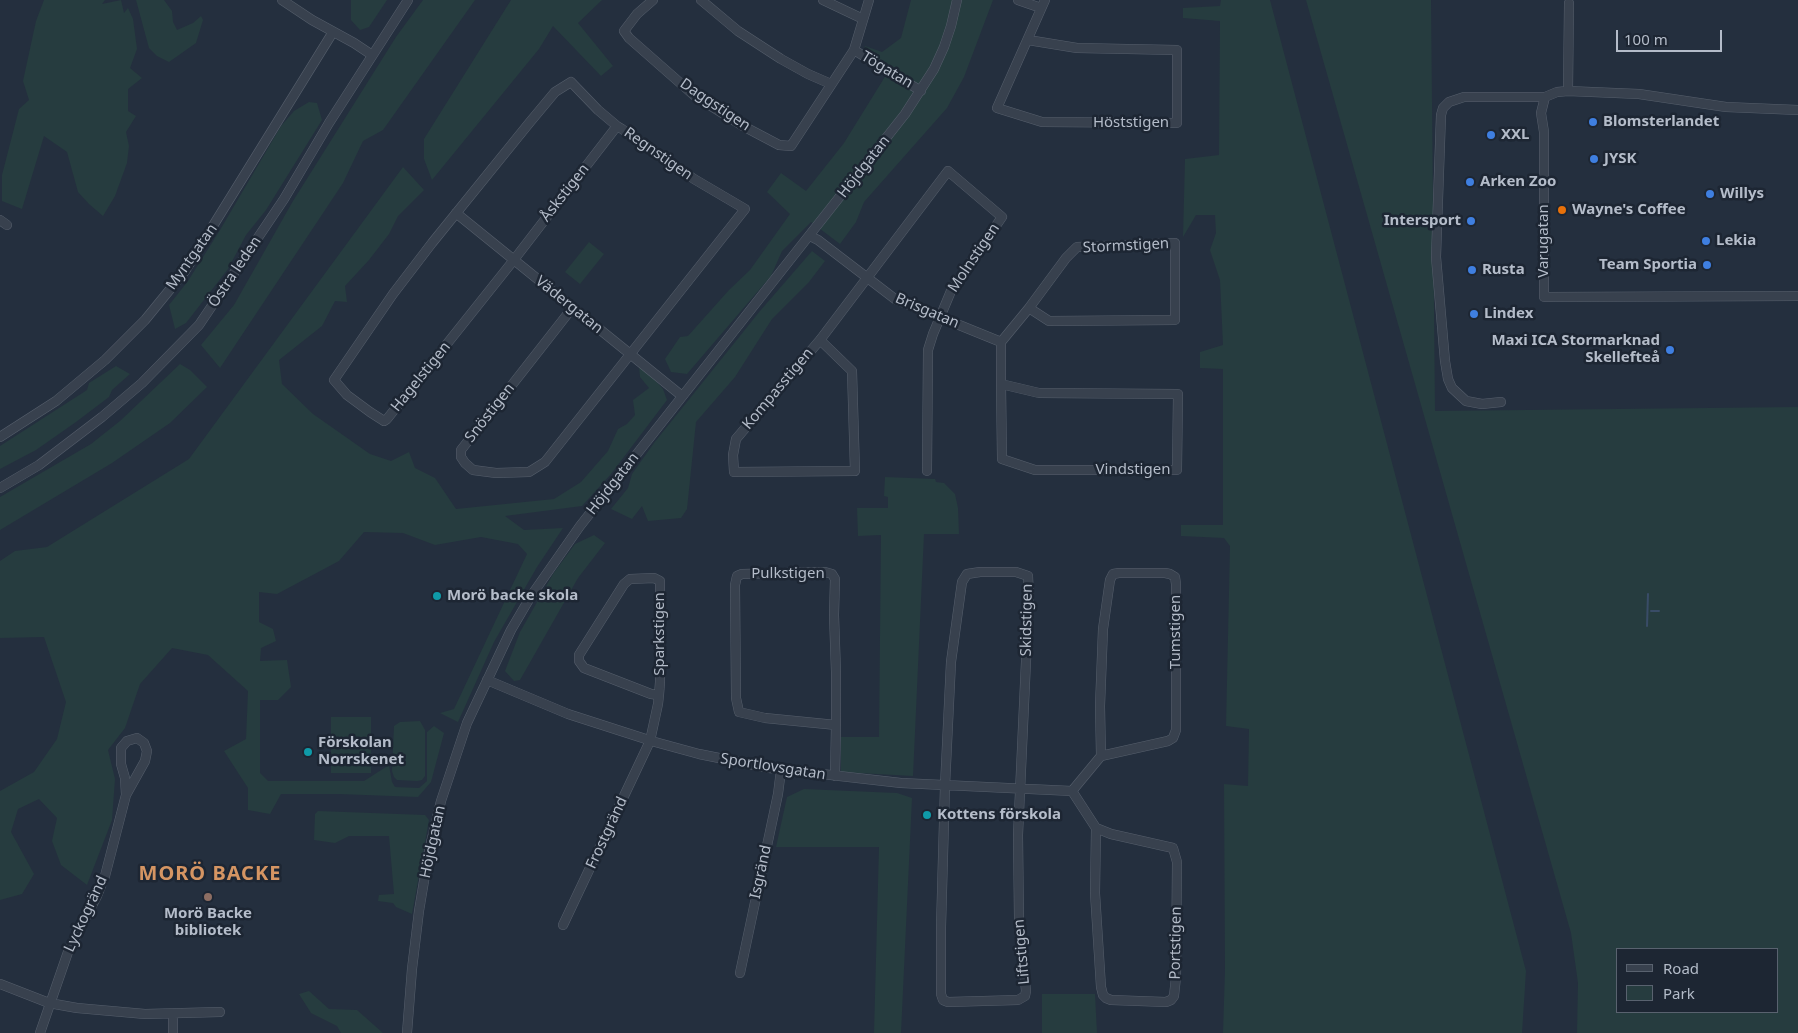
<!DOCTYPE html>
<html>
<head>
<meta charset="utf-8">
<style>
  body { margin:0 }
  #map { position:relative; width:1798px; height:1033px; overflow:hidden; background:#242f3e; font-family:"Noto Sans",sans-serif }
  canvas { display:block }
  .legend { position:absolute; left:1616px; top:948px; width:162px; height:65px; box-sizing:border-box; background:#1d2633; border:1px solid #59626f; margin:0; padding:6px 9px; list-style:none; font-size:15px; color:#b4bcc9 }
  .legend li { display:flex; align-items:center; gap:10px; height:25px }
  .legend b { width:25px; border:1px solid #59626f }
  .scale { position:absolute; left:1616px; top:30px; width:106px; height:22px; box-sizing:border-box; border:2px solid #b4bcc9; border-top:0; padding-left:6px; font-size:15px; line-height:18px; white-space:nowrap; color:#b4bcc9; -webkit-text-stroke:4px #1d2633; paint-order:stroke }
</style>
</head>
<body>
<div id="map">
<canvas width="1798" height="1033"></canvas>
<ul class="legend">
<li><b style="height:6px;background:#38414e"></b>Road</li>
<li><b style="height:14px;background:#263c3f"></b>Park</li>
</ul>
<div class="scale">100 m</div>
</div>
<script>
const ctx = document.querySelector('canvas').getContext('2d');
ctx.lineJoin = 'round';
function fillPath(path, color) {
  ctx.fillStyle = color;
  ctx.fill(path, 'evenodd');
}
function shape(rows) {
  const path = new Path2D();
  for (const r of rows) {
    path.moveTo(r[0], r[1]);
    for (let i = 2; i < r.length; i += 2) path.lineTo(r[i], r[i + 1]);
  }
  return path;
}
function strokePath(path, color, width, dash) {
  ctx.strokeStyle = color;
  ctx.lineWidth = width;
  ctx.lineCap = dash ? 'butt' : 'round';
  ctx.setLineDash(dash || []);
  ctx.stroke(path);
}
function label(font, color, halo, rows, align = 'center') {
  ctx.font = font + ' "Noto Sans",sans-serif';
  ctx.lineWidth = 5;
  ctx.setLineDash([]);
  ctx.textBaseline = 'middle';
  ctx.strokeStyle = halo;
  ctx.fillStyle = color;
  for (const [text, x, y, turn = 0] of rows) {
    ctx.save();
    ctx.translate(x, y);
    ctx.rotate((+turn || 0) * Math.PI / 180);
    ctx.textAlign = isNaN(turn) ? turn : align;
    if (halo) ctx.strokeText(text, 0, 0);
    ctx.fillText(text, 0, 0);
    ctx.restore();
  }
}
const green = shape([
  [44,0,105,0,102,4,121,0,124,13,128,8,133,19,137,49,130,68,142,78,128,89,128,111,136,116,126,132,129,146,127,163,115,196,103,216,89,204,78,192,67,152,44,136,22,209,2,201,2,175,19,109,29,100,23,81,36,21],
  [136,0,164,0,172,11,173,22,177,30,193,23,201,16,203,20,196,43,169,62,157,56,149,48],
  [351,0,387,0,369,27,360,30,351,20],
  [423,0,475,0,383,130,363,141,343,183,220,368,201,345,234,305,293,201,396,37],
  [511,0,602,0,578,23,613,66,601,76,553,26,539,49,432,180,424,159,424,139],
  [911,0,993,0,964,77,947,108,864,202,856,222,840,244,811,222,782,251,771,276,687,374,671,372,665,359,680,337,688,336,729,290,750,270,790,214,767,192,781,173,806,191,844,143,891,67,863,51,865,46,882,52,901,38],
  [1221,0,1270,0,1526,971,1522,1033,1223,1033,1225,970,1224,784,1248,786,1249,729,1226,726,1230,546,1224,538,1181,536,1181,525,1223,525,1223,369,1200,368,1200,352,1223,345,1220,280,1210,250,1216,233,1215,215,1196,215,1183,237,1185,159,1219,155,1220,21,1183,18,1183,8,1220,6],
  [1306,0,1431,0,1435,411,1798,407,1798,1033,1577,1033,1578,983,1571,933],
  [1617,949,1777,949,1777,1012,1617,1012],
  [309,102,317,103,322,120,266,210,246,235,228,269,186,323,175,329,169,305,188,281,220,230,281,126,294,111],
  [403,167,424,190,398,216,389,234,369,260,345,286,347,302,335,301,322,326,279,360,282,384,313,414,370,454,391,461,409,452,415,468,435,478,456,509,554,499,581,482,608,451,618,429,627,424,635,415,633,400,649,388,640,377,639,366,652,377,663,389,667,400,611,474,582,506,505,516,524,530,563,528,537,567,494,642,458,722,440,713,454,709,527,554,518,544,481,537,435,545,403,533,364,532,339,561,277,594,259,592,259,622,273,629,276,641,261,648,260,661,287,660,291,687,278,700,260,700,260,773,268,781,364,781,389,765,392,782,395,787,419,788,427,781,427,732,434,726,444,733,431,782,418,797,339,794,281,794,270,814,248,810,248,788,224,751,246,739,248,691,208,655,172,648,140,684,125,728,108,750,115,779,112,820,87,885,61,865,52,841,57,818,39,799,18,809,11,832,34,874,22,894,0,900,0,791,34,772,57,739,66,702,44,637,0,638,0,561,15,551,47,547,189,459],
  [589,242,604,254,580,284,565,272],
  [812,251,825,261,809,282,772,319,735,377,696,422,687,509,681,518,648,521,642,506,632,519,611,509,628,488,632,474,654,443,760,311],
  [180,364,190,370,207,387,170,423,112,463,0,530,0,497,91,444,120,421],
  [116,366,130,374,112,390,109,397,76,422,36,450,0,469,0,446,87,390,89,383],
  [885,477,935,479,936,482,944,483,955,494,958,508,959,534,924,534,913,776,841,772,841,737,879,737,881,535,858,536,857,508,888,508,888,497,884,496],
  [594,535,605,543,578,578,520,680,514,681,505,671,520,632,553,574,575,544],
  [331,717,371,717,371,773,331,773],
  [420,721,425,730,425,776,422,780,417,781,397,780,394,777,392,771,394,726,400,722],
  [804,789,897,793,912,798,901,1033,874,1033,879,847,776,847,787,797],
  [318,811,425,815,429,820,412,914,396,907,393,903,378,901,379,895,394,894,389,836,349,836,335,843,314,840,315,814],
  [309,991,329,1009,357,1010,383,1033,341,1033,337,1026,311,1013,299,994],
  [1042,994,1095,994,1097,1033,1042,1033]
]);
const stream = shape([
  [1651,611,1659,611],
  [1647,626,1648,594]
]);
const minor = shape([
  [282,0,312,20,354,43,372,55],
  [653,0,637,14,624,31,629,38,695,96,743,126,779,145,791,146,854,50,869,0],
  [701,0,738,31,781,59,808,74,831,84],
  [823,0,863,19],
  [1018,0,1041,8],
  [1028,40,1077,48,1177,50,1177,123,1042,122,997,108,1045,0],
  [854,50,921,91],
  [1568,91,1569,3],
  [1798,110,1726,107,1639,94,1568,91,1557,92,1545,97,1541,113,1544,132,1544,297,1798,296],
  [456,213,682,396],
  [0,220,7,225],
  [810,236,818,240,895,299,1001,342],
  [573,307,461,450,461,457,465,463,473,470,496,473,529,472,545,462,745,209,694,179,622,129,617,126,598,110,571,82,555,92,530,122,432,243,393,294,334,380,347,395,370,412,384,421,387,419,513,261,617,126],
  [820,340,852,371,855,471,734,472,733,455,736,439,820,340,948,171,1002,217,951,291,933,334,928,350,927,471],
  [1001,342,1029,308,1066,258,1077,247,1175,243,1175,320,1049,321,1029,308],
  [1001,384,1039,393,1178,394,1177,470,1035,470,1002,459,1001,384,1001,342],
  [1501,402,1482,404,1466,401,1452,388,1448,379,1445,361,1436,257,1441,115,1443,108,1449,102,1464,97,1545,97],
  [0,437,56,401,105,360,145,320,185,271,333,32],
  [0,488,39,465,102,417,142,383,199,325,284,199,329,123,408,0],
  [980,572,1016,572,1028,576,1029,596,1018,835,1019,919,1026,991,1025,996,1018,1000,948,1002,943,1000,941,994,941,927,945,786,951,662,962,582,967,574,980,572],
  [487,680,568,714,655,742,699,754,769,768,901,783,1072,791],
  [835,776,836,725,836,672,834,615,835,579,832,574,825,572,742,574,737,576,735,585,736,698,739,712,765,718,836,725],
  [1072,791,1101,756,1168,741,1173,738,1176,730,1176,584,1175,577,1170,574,1165,573,1119,573,1113,574,1110,580,1103,629,1100,706,1101,756],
  [1072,791,1096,828,1111,834,1173,848,1177,862,1176,977,1174,996,1171,1000,1166,1002,1111,1000,1106,998,1103,995,1101,987,1095,893,1096,828],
  [563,925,650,741,658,704,659,695,660,682,660,581,654,578,630,579,624,584,579,655,579,661,584,668,651,694,659,695],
  [740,973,778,794,781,770],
  [0,984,49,1003,77,1008,145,1014,220,1012],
  [40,1033,68,952,97,896,105,876,126,795,145,761,147,751,144,743,137,738,127,741,121,748,121,764,125,778,126,795],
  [173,1033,173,1014],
  [407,1033,412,969,419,911,429,851,441,801,467,723,511,630,531,596,580,526,905,114,934,69,944,47,951,26,957,0]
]);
const markers = [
  [1593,122,5,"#3f7fe0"],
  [1491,135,5,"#3f7fe0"],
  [1594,159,5,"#3f7fe0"],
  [1470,182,5,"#3f7fe0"],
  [1710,194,5,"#3f7fe0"],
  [1562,210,5,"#e8710a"],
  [1471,221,5,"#3f7fe0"],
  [1706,241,5,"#3f7fe0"],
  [1707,265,5,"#3f7fe0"],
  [1472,270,5,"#3f7fe0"],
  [1474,314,5,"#3f7fe0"],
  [1670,350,5,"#3f7fe0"],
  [437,596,5,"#0f9aa8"],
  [308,752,5,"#0f9aa8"],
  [927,815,5,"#0f9aa8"],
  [208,897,5,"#8d6e63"]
];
const streetNames = [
  ["Tögatan",887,70,31],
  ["Daggstigen",715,105,34],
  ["Höststigen",1131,123],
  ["Regnstigen",658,154,35],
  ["Höjdgatan",864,167,-52],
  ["Åskstigen",565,193,-52],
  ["Varugatan",1544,241,-90],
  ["Stormstigen",1126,246,-3],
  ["Myntgatan",192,257,-55],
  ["Molnstigen",974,258,-56],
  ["Östra leden",235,272,-56],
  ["Vädergatan",569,305,39],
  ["Brisgatan",927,311,23],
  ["Hagelstigen",421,377,-51],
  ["Kompasstigen",778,389,-50],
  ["Snöstigen",490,413,-52],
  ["Vindstigen",1133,470],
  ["Höjdgatan",613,484,-52],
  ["Pulkstigen",788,574],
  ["Skidstigen",1027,620,-89],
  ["Tumstigen",1176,632,-90],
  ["Sparkstigen",660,634,-90],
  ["Sportlovsgatan",773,767,9],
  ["Frostgränd",607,833,-65],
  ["Höjdgatan",433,842,-78],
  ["Isgränd",761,872,-78],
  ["Lyckogränd",86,914,-65],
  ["Portstigen",1176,943,-89],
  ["Liftstigen",1022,952,-95]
];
const poiNames = [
  ["Blomsterlandet",1603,122],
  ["XXL",1501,135],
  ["JYSK",1604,159],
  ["Arken Zoo",1480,182],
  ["Willys",1720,194],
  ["Wayne's Coffee",1572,210],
  ["Intersport",1461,221,"right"],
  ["Lekia",1716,241],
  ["Team Sportia",1697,265,"right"],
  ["Rusta",1482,270],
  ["Lindex",1484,314],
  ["Maxi ICA Stormarknad",1660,341,"right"],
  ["Skellefteå",1660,358,"right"],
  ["Morö backe skola",447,596],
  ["Förskolan",318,743],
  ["Norrskenet",318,760],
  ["Kottens förskola",937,815],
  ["Morö Backe",208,914,"center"],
  ["bibliotek",208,931,"center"]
];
const districtNames = [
  ["MORÖ BACKE",210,874]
];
fillPath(green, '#263c3f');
strokePath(stream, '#394c67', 2);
strokePath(minor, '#565f6c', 10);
strokePath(minor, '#38414e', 9);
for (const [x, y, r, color] of markers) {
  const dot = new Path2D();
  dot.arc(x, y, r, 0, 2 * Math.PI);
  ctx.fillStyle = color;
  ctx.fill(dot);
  strokePath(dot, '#1d2633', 2);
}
label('15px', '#b4bcc9', '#1d2633', streetNames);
label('bold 15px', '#b4bcc9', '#1d2633', poiNames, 'left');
ctx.letterSpacing = '1px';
label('bold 20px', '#d59563', '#1d2633', districtNames);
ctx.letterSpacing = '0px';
</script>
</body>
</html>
